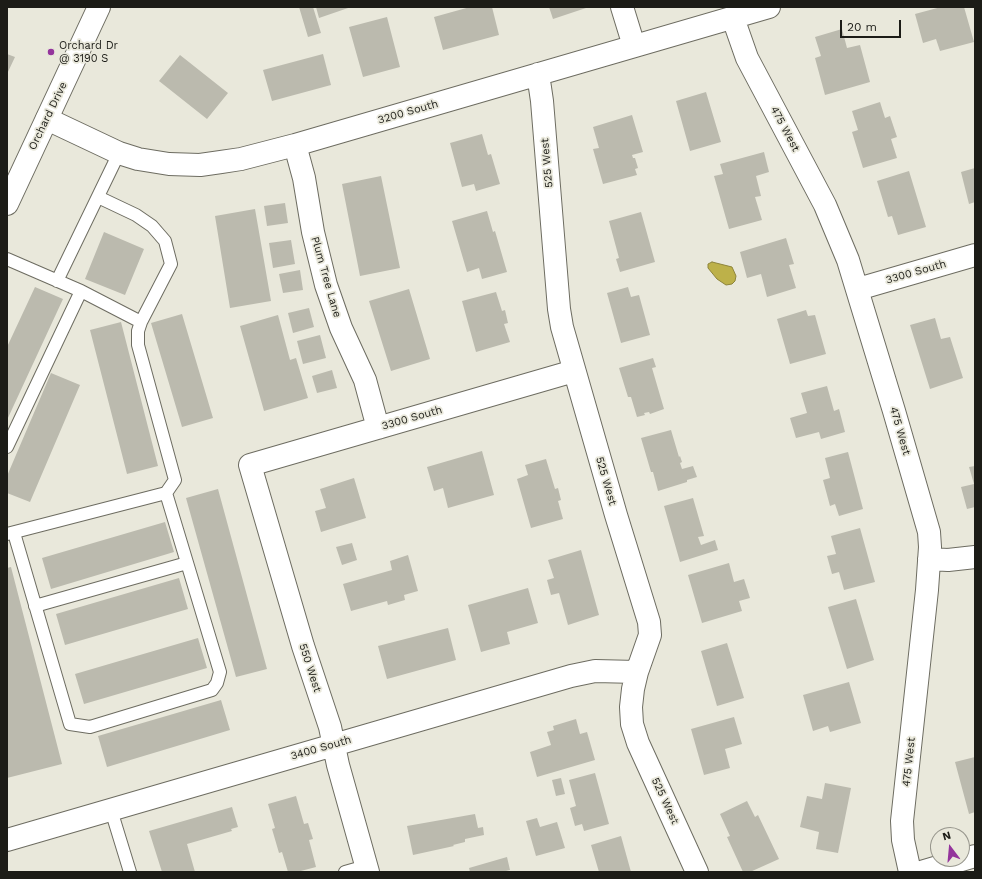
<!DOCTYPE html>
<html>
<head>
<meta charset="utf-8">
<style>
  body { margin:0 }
  #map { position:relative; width:982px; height:879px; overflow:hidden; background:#e9e8db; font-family:"Work Sans",sans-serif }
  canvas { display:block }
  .frame { position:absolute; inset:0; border:8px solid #1c1c17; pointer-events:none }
  .north { position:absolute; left:930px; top:827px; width:40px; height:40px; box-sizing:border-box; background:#e9e8db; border:1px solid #97968d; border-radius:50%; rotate:344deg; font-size:11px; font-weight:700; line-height:16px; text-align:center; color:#1c1c17 }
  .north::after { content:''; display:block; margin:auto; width:14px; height:18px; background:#94349c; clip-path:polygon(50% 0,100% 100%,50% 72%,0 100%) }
  .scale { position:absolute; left:840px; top:20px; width:61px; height:18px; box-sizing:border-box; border:2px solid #1c1c17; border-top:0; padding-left:5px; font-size:12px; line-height:14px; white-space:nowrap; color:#1c1c17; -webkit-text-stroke:3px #e9e8db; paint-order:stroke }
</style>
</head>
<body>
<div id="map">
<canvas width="982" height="879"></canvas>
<div class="frame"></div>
<div class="north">N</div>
<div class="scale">20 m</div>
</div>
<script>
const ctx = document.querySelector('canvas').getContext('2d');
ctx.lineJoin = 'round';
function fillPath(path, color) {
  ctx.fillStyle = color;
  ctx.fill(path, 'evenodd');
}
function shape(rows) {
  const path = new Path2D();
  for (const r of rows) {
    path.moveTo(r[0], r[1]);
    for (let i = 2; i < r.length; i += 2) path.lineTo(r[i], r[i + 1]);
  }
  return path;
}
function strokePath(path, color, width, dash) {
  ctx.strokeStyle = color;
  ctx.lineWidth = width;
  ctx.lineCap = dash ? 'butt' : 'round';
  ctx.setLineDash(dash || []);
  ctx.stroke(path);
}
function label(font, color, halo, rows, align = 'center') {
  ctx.font = font + ' "Work Sans",sans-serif';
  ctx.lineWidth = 3.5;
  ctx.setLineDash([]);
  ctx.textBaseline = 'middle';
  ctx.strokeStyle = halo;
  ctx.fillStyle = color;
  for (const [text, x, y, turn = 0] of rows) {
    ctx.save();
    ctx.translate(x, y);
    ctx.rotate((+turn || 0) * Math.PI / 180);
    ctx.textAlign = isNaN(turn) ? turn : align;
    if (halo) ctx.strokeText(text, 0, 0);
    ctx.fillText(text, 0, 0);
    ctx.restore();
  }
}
const water = shape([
  [712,262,732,267,736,276,735,281,732,284,726,285,717,279,708,268,708,264,712,262]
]);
const building = shape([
  [299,7,313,7,321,33,308,37],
  [316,7,351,7,319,18],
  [470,7,492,7,499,35,443,50,434,17],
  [549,7,585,7,586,8,553,19],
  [941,7,964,7,974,42,940,51,936,39,923,43,915,14],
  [387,17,400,67,363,77,349,27],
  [842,29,847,48,860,45,870,82,825,95,815,58,821,56,815,37],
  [7,54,15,57,7,74],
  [323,54,331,85,272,101,263,70],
  [180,55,228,93,207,119,159,81],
  [706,92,721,142,690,151,676,101],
  [880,102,885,118,890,116,897,137,891,139,897,158,863,168,852,132,858,130,852,111],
  [632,115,643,152,632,155,633,158,635,158,638,168,635,169,637,175,603,184,593,149,599,148,593,127],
  [482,134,488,155,491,154,500,184,476,191,474,184,462,187,450,143],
  [764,152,769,172,756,176,761,196,755,197,762,220,729,229,714,176,723,174,720,164],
  [975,168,975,202,969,204,961,172],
  [909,171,926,227,898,235,892,216,888,217,877,181],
  [381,176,400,268,360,276,342,184],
  [285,203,288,223,267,226,264,206],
  [255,209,271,301,230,308,215,216],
  [487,211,493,232,495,231,507,272,482,279,479,268,467,272,452,221],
  [641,212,655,262,620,272,616,259,619,258,609,221],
  [104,232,144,249,125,295,85,279],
  [786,238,794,264,789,265,796,288,767,297,761,274,747,278,740,252],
  [291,240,295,264,273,268,269,243],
  [300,270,303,290,283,293,279,274],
  [35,287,63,299,7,420,7,347],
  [628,287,631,297,639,295,650,335,621,343,607,293],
  [409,289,430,359,391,371,369,301],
  [496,292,502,311,505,310,508,323,504,324,510,342,476,352,462,301],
  [309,308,314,327,293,333,288,313],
  [806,310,808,316,815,315,826,354,790,364,777,319],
  [182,314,213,418,182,427,151,323],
  [278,315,290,360,296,358,308,398,264,411,240,326],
  [935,318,941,339,950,337,963,378,930,389,910,325],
  [121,322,158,466,127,474,90,330],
  [320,335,326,358,303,364,297,341],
  [653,358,656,367,652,368,664,409,650,414,649,412,644,413,645,415,637,417,631,397,628,397,619,368],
  [332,370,337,388,317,393,312,376],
  [51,373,80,385,30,502,7,493,7,476],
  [827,386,834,411,839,409,845,432,821,439,819,432,796,438,790,418,807,413,801,393],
  [671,430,679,457,680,456,682,462,680,463,682,469,693,466,697,477,687,480,687,482,658,491,653,472,651,472,641,438],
  [482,451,494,495,448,508,443,488,434,491,427,467],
  [848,452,863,509,839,516,835,504,830,506,823,480,830,478,825,458],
  [546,459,555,489,558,488,561,500,558,501,563,519,531,528,517,479,528,475,525,465],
  [975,466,975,507,967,509,961,487,974,484,969,467],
  [354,478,366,518,321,532,315,511,326,508,320,489],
  [218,489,267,669,236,677,186,498],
  [693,498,704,536,698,537,701,545,715,540,718,550,680,562,664,506],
  [165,522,174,552,51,589,42,558],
  [860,528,875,582,844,590,839,572,832,574,827,556,836,554,831,536],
  [352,543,357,560,342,565,336,547],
  [581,550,599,615,568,625,559,593,551,595,547,580,554,578,548,560],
  [408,555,418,591,404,595,405,600,388,605,387,601,351,611,343,584,392,570,390,561],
  [729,563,734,582,744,579,750,598,739,601,742,611,702,623,688,575],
  [11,567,62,764,7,778,7,568],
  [179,578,188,609,65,645,56,614],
  [528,588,538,623,507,632,510,644,481,652,468,605],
  [856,599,874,660,847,669,828,607],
  [448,628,456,660,387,679,378,646],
  [198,638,207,668,84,704,75,674],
  [727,643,744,698,717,706,701,651],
  [849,682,861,723,830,732,828,726,813,731,803,695],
  [221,700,230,730,107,767,98,736],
  [734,717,742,744,725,749,730,768,704,775,691,729],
  [576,719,580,734,587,732,595,760,537,777,530,752,551,745,547,732,554,730,553,726],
  [975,757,975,812,969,814,955,762],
  [595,773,609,824,584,831,582,824,575,826,570,808,576,806,569,780],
  [561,778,565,794,556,796,552,780],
  [825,783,851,788,838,853,816,849,819,832,800,827,807,796,822,799],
  [296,796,304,824,308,823,313,839,309,840,316,867,297,872,288,872,282,852,279,853,272,829,275,828,268,804],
  [747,801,755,817,758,815,779,859,750,872,743,872,727,837,730,836,720,814],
  [232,807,238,827,231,829,232,831,187,844,195,872,162,872,149,831],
  [475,814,478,828,483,827,484,835,465,839,465,842,453,845,454,846,413,855,407,826],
  [537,818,540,827,557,822,565,848,536,856,526,821],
  [621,836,631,872,599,872,591,845],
  [507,857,510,870,502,872,470,872,469,868]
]);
const lane = shape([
  [7,259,81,291,7,447],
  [57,281,119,153],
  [81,291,141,322],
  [14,533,70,724,90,727,212,690,217,683,220,672,166,493],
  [7,534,166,493,175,480,138,345,138,331,141,322,171,264,165,241,152,226,136,215,98,197],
  [35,606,187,563],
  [111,810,130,872],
  [345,872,366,866]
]);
const street = shape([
  [622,7,634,46],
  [733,18,747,58,825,205,848,260,894,411,929,532,930,547,927,590,902,821,903,840,910,872],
  [538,74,542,101,559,309,562,327,616,515,649,622,650,635,637,672,633,689,631,707,632,724,638,743,697,872],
  [47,119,119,153,138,159,169,164,200,165,221,162,241,159,295,145,769,7],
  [295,145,304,178,313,232,326,285,341,328,365,380,378,428],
  [858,289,975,255],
  [929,559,948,560,975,557],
  [7,840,571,676,595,671,637,672],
  [368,872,338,765,330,727,303,646,250,465,574,371],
  [921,872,975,856]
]);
const secondary = shape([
  [7,204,99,7]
]);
const markers = [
  [51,52,4,"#94349c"]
];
const poiNames = [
  ["Orchard Dr",59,46],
  ["@ 3190 S",59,59]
];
const streetNames = [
  ["3200 South",408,112,-16],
  ["Orchard Drive",48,116,-64],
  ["475 West",785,129,62],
  ["525 West",547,163,-95],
  ["3300 South",916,272,-16],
  ["Plum Tree Lane",326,277,74],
  ["3300 South",412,418,-16],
  ["475 West",900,431,74],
  ["525 West",606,481,74],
  ["550 West",310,668,72],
  ["3400 South",321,748,-16],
  ["475 West",909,762,-84],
  ["525 West",665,801,65]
];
fillPath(water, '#bdb149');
strokePath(water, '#8d843a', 1);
fillPath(building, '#bbbaae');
strokePath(lane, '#6d6c61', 14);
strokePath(street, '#6d6c61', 24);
strokePath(secondary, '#6d6c61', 24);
strokePath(lane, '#fff', 12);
strokePath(street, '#fff', 22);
strokePath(secondary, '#fff', 22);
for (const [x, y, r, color] of markers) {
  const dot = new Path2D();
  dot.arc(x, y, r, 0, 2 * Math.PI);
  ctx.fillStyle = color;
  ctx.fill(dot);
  strokePath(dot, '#e9e8db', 1.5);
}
label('11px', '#1c1c17', '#e9e8db', poiNames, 'left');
label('11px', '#1c1c17', '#e9e8db', streetNames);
</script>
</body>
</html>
